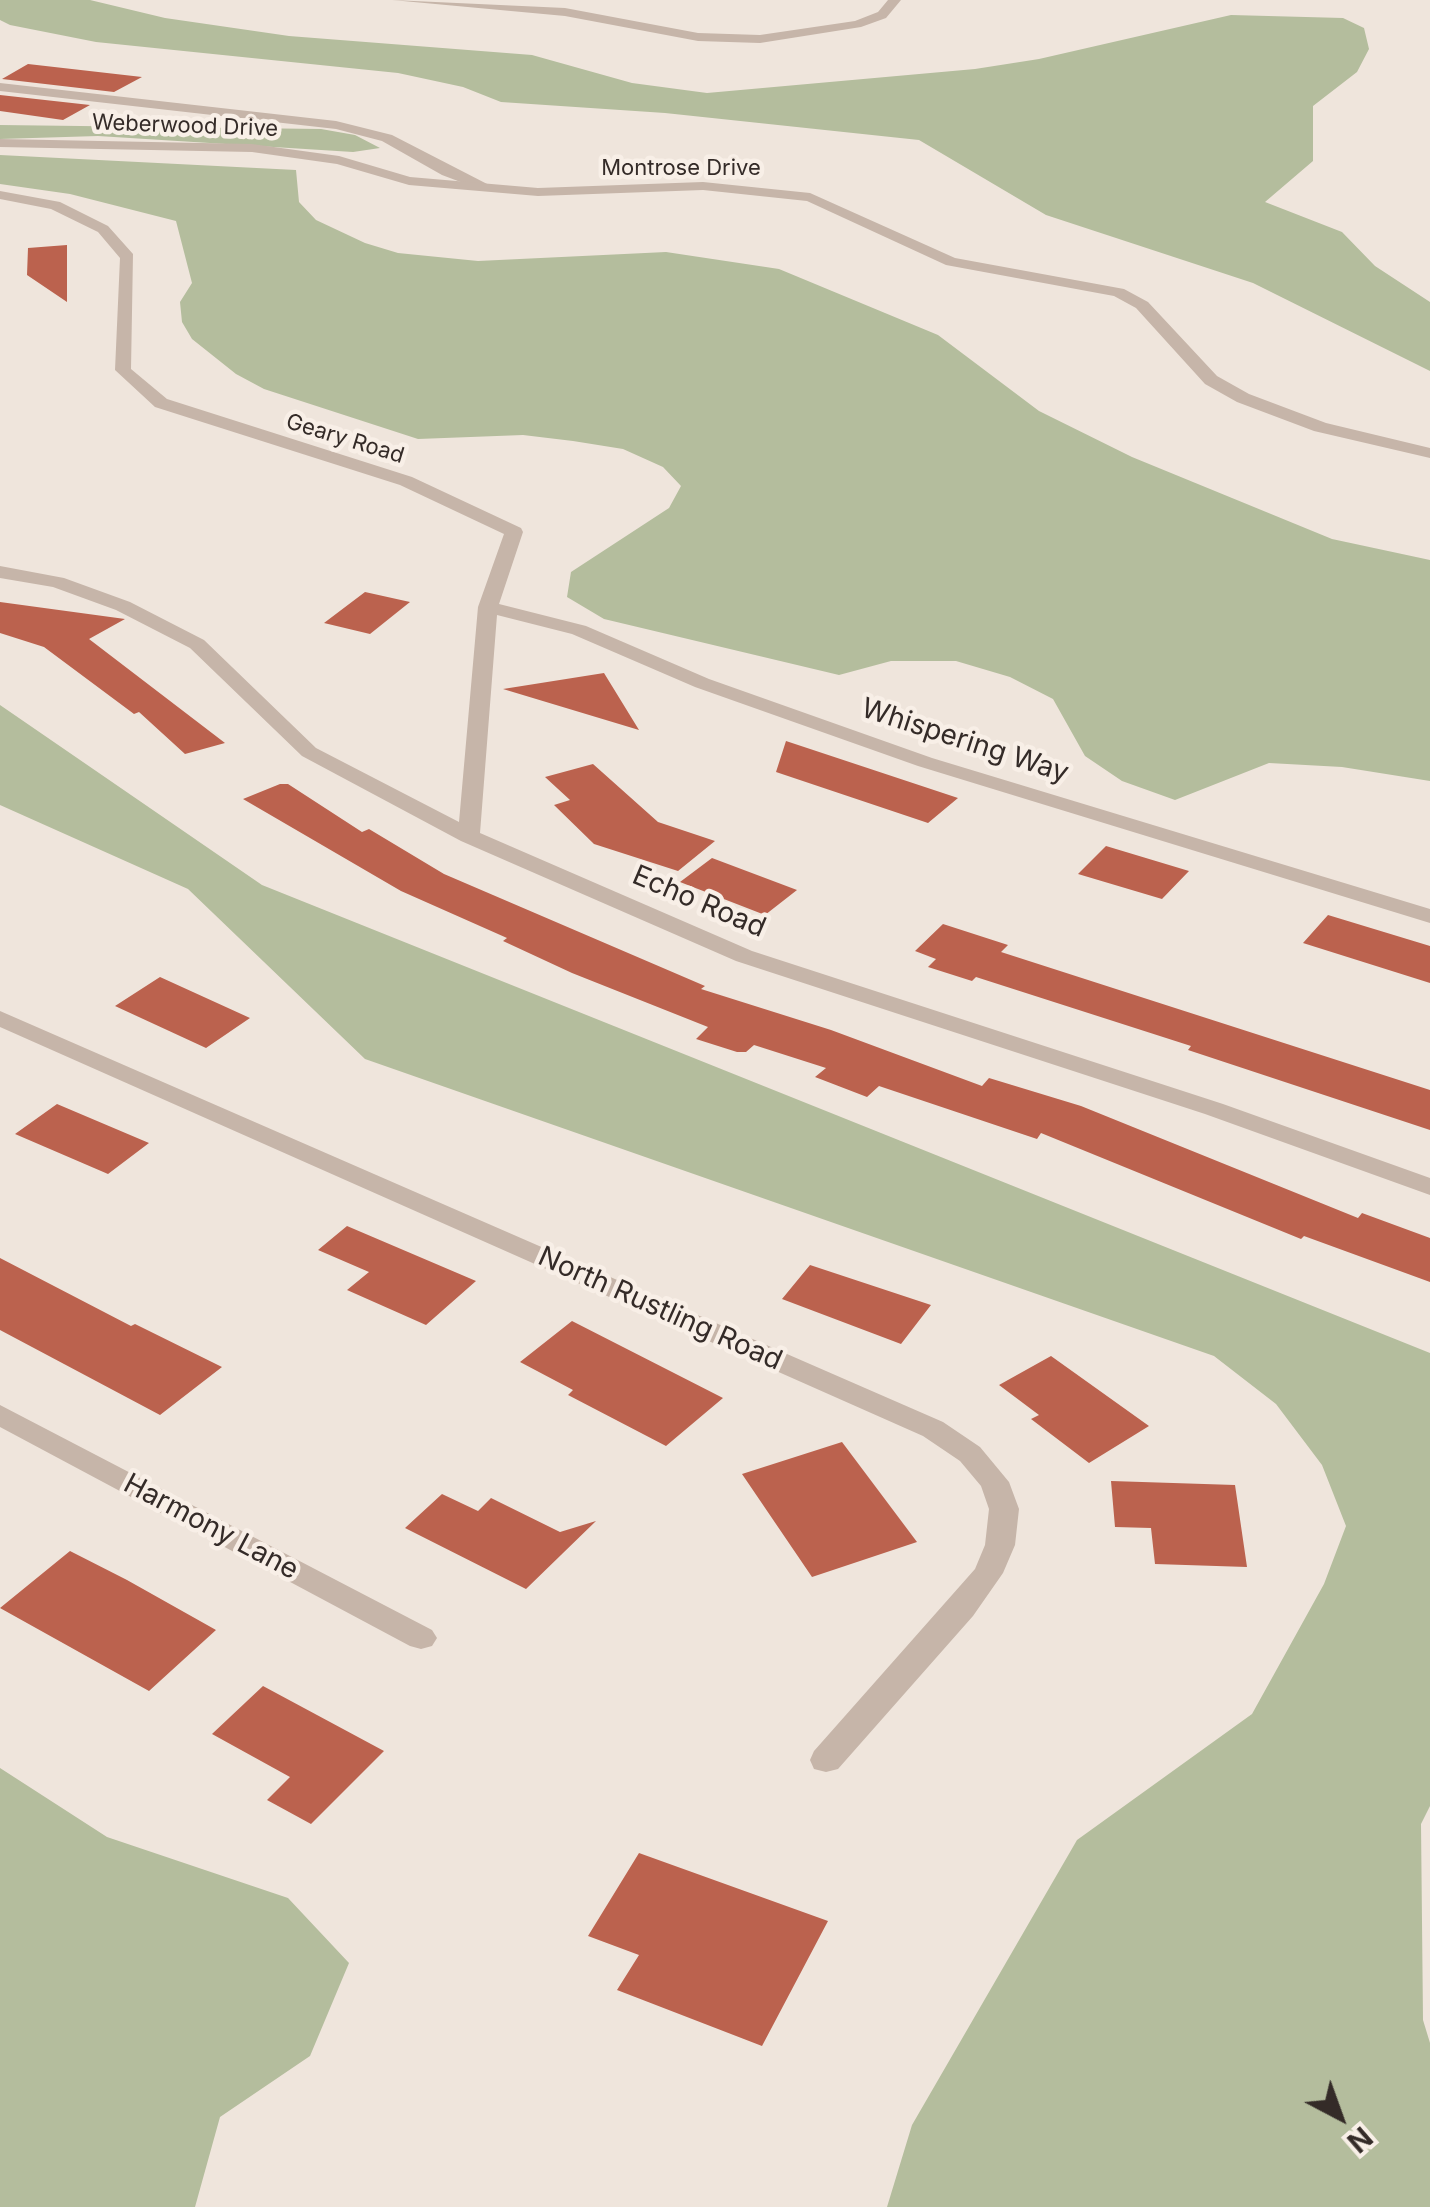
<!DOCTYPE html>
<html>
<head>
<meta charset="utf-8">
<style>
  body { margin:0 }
  #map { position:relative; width:1430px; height:2207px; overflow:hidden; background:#efe5dc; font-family:Inter,sans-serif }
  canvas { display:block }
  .north { position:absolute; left:1290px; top:2067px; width:100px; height:100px; -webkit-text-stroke:8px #f8efe7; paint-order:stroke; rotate:139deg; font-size:28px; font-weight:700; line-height:40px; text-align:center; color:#342b28 }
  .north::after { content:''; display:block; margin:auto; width:35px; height:45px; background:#342b28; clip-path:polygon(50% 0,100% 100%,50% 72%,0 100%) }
</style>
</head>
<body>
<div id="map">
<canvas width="1430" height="2207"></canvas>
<div class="north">N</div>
</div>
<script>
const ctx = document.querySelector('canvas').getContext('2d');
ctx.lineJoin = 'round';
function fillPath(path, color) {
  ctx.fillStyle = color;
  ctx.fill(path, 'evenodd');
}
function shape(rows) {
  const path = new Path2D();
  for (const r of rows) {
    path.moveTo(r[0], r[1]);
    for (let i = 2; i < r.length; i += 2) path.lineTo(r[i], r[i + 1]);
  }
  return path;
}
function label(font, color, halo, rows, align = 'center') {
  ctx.font = font + ' Inter,sans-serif';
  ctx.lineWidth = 9;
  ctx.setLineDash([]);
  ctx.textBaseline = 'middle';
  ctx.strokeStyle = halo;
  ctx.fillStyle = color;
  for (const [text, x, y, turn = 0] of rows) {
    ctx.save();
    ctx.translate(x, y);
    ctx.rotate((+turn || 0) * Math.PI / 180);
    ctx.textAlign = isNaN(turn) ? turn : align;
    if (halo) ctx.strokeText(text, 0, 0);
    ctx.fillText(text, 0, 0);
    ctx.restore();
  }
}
const green = shape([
  [0,0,90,0,165,18,289,36,532,55,632,83,707,93,975,69,1039,59,1231,15,1343,18,1364,28,1369,49,1357,72,1313,106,1313,161,1265,202,1342,232,1375,266,1430,302,1430,371,1253,283,1046,215,919,140,665,113,501,102,463,87,398,73,96,42,10,25,0,20],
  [0,125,321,129,355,135,380,148,353,152,98,136,0,139],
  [0,155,296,170,299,202,316,220,365,243,398,253,478,261,666,252,779,269,938,335,1039,411,1132,457,1332,539,1430,560,1430,781,1342,767,1269,763,1175,800,1122,781,1085,756,1053,699,1010,677,956,661,891,661,839,675,604,619,567,597,571,572,669,508,681,486,663,467,623,449,573,441,523,435,418,439,264,389,236,374,192,339,182,322,180,302,192,283,176,221,70,194,0,184],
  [0,705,262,885,1430,1353,1430,1806,1421,1824,1423,2020,1430,2043,1430,2207,887,2207,912,2125,1077,1840,1252,1714,1324,1584,1346,1526,1322,1465,1276,1404,1214,1356,365,1059,188,889,0,805],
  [0,1768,107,1837,288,1898,349,1963,310,2056,220,2117,195,2207,0,2207]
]);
const building = shape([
  [28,64,142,77,114,92,2,79],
  [0,95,90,105,63,120,0,111],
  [67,245,67,302,27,275,28,248],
  [365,592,410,602,370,634,324,623],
  [0,602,125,619,89,639,225,743,185,754,139,712,134,714,44,647,0,633],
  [604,673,639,730,503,689],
  [786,741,958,798,928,823,776,772],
  [593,764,658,822,715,841,678,871,594,844,554,805,570,800,545,777],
  [280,784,288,784,362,832,369,829,444,874,705,986,701,989,831,1030,982,1086,989,1078,1081,1106,1358,1218,1362,1213,1430,1238,1430,1282,1304,1236,1301,1239,1041,1133,1037,1139,879,1086,867,1097,815,1077,826,1068,754,1045,746,1052,737,1052,696,1039,708,1027,572,973,503,941,507,938,401,891,243,799],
  [1106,846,1189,871,1162,899,1078,874],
  [712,858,797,890,765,915,680,882],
  [1328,915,1430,946,1430,983,1303,943],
  [943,924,1008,945,1001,952,1430,1090,1430,1130,1188,1050,1191,1046,976,977,972,981,928,967,936,959,915,951],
  [160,977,250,1018,206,1048,115,1006],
  [57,1104,149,1143,108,1174,15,1134],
  [347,1226,476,1281,426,1325,347,1290,369,1272,318,1250],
  [0,1258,131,1326,135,1324,222,1367,160,1415,0,1330],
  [810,1265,931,1305,901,1344,782,1299],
  [572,1321,723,1398,666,1446,568,1395,573,1390,520,1362],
  [1051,1356,1149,1426,1089,1463,1031,1419,1039,1415,999,1385],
  [842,1442,917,1542,812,1577,742,1474],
  [1111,1481,1235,1485,1247,1567,1155,1564,1151,1528,1115,1527],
  [442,1494,478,1511,491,1498,560,1532,596,1521,526,1589,405,1528],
  [70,1551,127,1580,216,1630,149,1691,0,1608],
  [263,1686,384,1751,311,1824,267,1800,290,1777,212,1734],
  [639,1853,828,1921,762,2046,617,1990,639,1955,588,1936]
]);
const minor = shape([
  [392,0,565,8,698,33,760,35,855,21,878,12,888,0,901,0,886,18,861,27,760,43,698,41,565,16,392,0],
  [0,83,336,121,392,135,491,186,479,189,442,175,382,141,336,129,0,91,0,83],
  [0,191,60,202,108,226,133,254,131,369,167,399,412,477,521,528,523,532,499,604,586,626,709,679,932,758,1430,909,1430,923,918,766,695,687,572,634,497,615,480,833,752,951,1223,1104,1430,1178,1430,1195,1205,1114,736,961,461,841,302,756,190,648,116,610,53,587,0,578,0,566,64,578,130,602,204,640,316,748,459,822,478,607,504,534,400,485,155,407,115,370,120,258,98,232,51,209,0,199,0,191],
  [0,1011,943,1422,980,1447,1009,1482,1019,1509,1015,1545,1003,1573,973,1616,838,1769,826,1772,814,1769,810,1760,814,1751,975,1569,985,1545,989,1509,981,1486,960,1461,923,1436,0,1027,0,1011],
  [0,1405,432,1630,437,1638,432,1646,421,1649,410,1646,0,1427,0,1405]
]);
const tertiary = shape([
  [0,139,252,144,339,156,410,177,538,188,703,182,810,193,955,258,1124,289,1148,302,1217,376,1249,394,1326,423,1430,448,1430,458,1314,431,1237,402,1205,384,1136,308,1114,296,946,265,807,201,703,190,538,196,409,185,337,164,252,152,0,147,0,139]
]);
const farStreetnames = [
  ["Weberwood Drive",185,126,2],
  ["Montrose Drive",681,168],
  ["Geary Road",345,439,17]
];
const streetNames = [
  ["Whispering Way",965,741,18],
  ["Echo Road",699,902,23],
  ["North Rustling Road",660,1309,24],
  ["Harmony Lane",211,1527,28]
];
fillPath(green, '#b4bd9d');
fillPath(building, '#bb624e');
fillPath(minor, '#c6b5a9');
fillPath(tertiary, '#c6b5a9');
label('22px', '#342b28', '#f8efe7', farStreetnames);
label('28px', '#342b28', '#f8efe7', streetNames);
</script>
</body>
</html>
